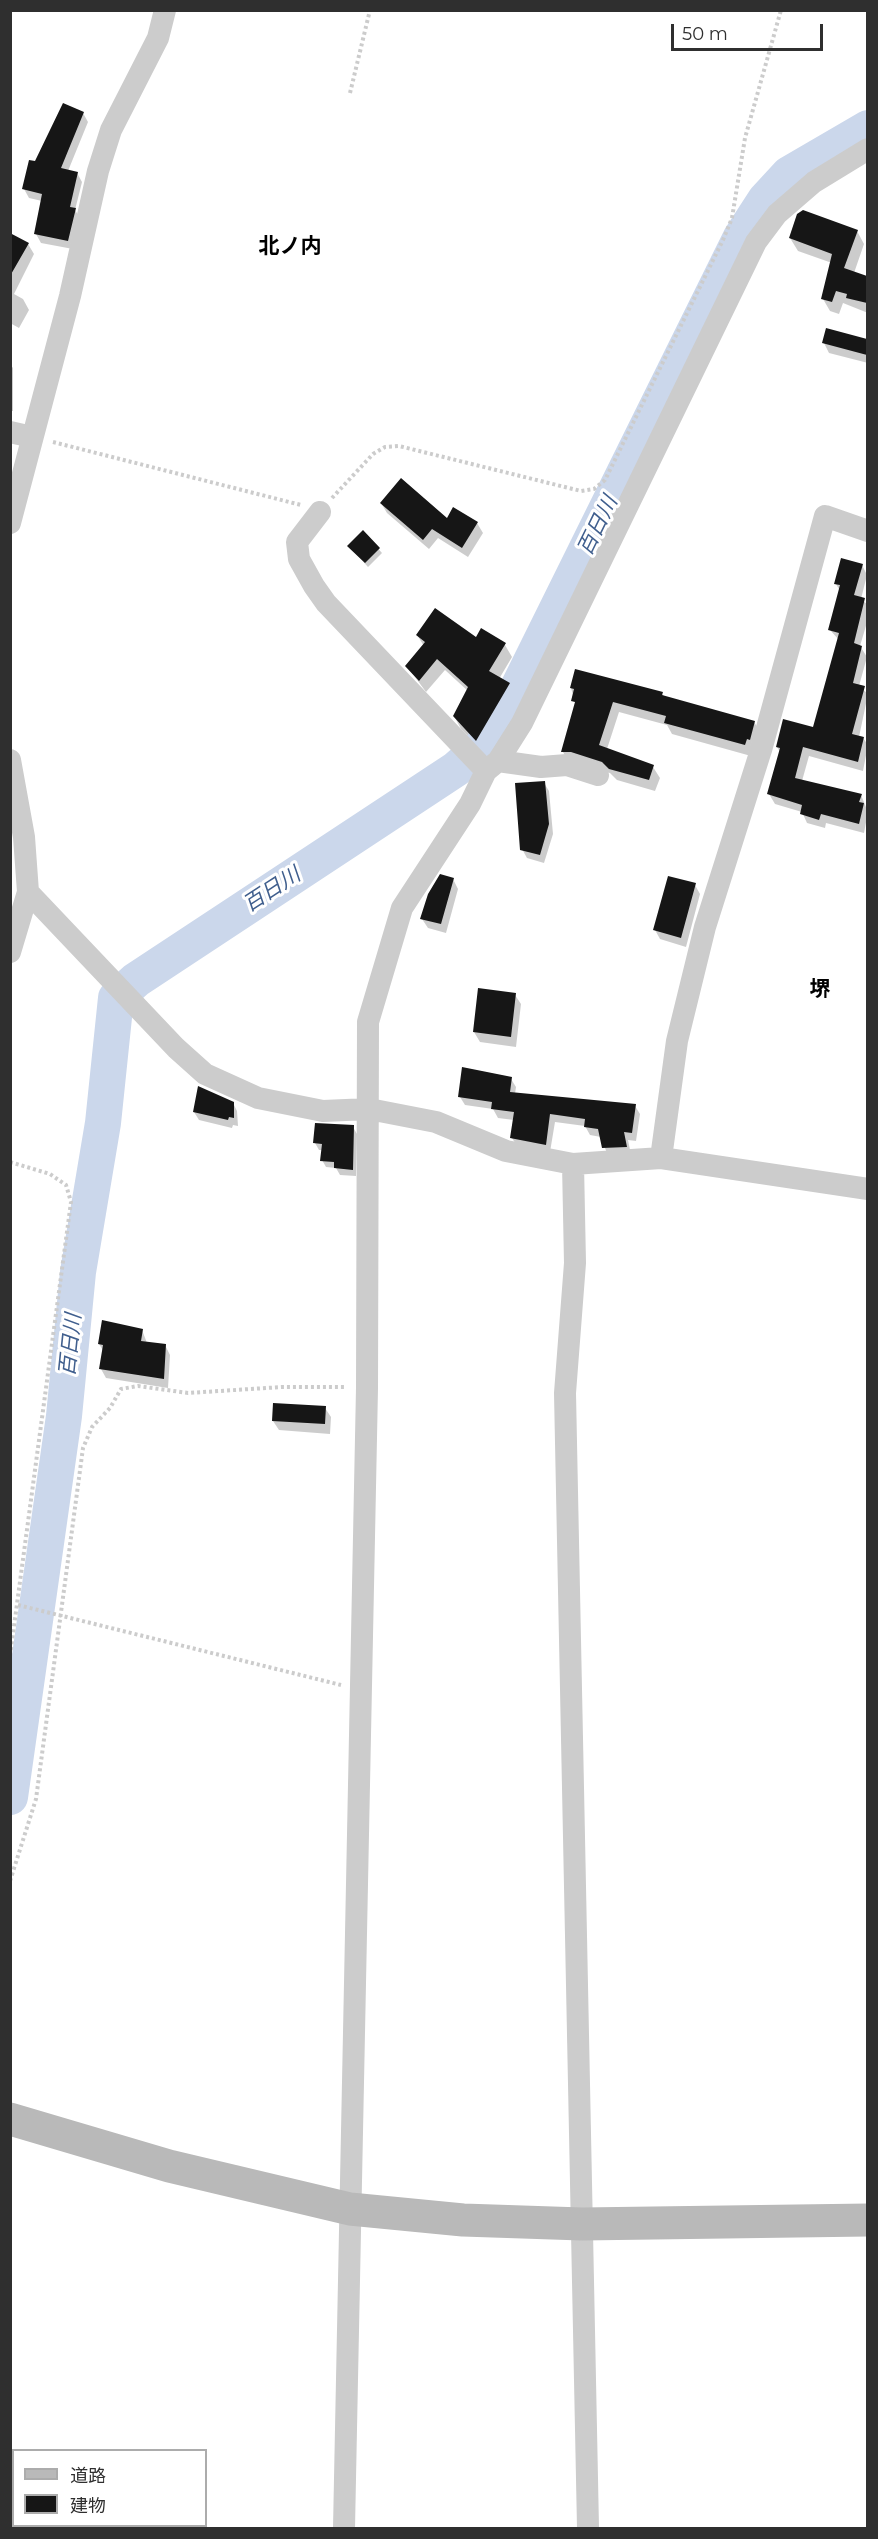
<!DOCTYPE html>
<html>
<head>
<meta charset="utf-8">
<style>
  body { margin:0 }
  #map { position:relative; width:878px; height:2539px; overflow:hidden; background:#fff; font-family:Montserrat,"Noto Sans JP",sans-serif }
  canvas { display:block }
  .frame { position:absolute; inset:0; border:12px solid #2f2f2f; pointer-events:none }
  .legend { position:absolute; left:12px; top:2449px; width:195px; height:78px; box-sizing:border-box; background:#fff; border:2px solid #acacac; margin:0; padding:8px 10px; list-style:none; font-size:18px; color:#2f2f2f }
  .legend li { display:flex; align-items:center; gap:12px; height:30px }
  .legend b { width:30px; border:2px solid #acacac }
  .scale { position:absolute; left:671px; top:24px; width:152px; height:27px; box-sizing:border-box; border:3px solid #2f2f2f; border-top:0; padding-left:8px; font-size:18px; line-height:21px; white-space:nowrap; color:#2f2f2f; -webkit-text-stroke:4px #fff; paint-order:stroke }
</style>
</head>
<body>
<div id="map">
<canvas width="878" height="2539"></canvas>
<div class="frame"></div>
<ul class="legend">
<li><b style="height:8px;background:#b9b9b9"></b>道路</li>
<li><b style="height:16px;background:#161616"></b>建物</li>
</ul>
<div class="scale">50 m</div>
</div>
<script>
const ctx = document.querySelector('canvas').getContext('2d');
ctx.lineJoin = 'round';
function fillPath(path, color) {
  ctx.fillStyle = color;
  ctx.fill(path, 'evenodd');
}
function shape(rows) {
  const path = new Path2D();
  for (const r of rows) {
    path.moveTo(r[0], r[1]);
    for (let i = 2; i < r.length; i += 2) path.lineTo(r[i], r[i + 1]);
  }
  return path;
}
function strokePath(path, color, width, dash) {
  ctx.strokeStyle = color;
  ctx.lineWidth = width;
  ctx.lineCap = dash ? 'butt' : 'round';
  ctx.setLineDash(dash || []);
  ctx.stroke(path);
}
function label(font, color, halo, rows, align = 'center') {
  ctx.font = font + ' Montserrat,"Noto Sans JP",sans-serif';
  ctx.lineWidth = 6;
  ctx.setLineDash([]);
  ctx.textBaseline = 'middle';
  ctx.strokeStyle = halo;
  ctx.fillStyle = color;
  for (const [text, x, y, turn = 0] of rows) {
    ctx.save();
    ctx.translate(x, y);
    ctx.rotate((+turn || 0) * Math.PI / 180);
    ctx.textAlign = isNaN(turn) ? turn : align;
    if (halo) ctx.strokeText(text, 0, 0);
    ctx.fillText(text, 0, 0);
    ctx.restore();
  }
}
const shadow = shape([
  [83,113,88,122,68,171,77,173,82,182,75,210,80,218,73,249,41,243,36,234,42,201,29,198,24,189,36,163],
  [857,231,864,244,854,273,868,277,868,313,843,303,839,314,830,311,823,299,832,263,798,251,790,238],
  [10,234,28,244,34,254,14,294,23,299,29,310,19,328,10,323],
  [827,330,868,341,868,363,829,353,824,343],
  [10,364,13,368,13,411,10,411],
  [381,503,447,520,477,523,483,533,468,557,438,538,429,549,387,513],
  [363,532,382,553,368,567,349,546],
  [862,565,867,575,861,599,868,605,868,619,860,646,867,657,859,686,868,694,859,737,863,738,868,745,863,771,809,756,802,781,861,795,868,812,864,833,826,823,825,828,807,823,802,812,775,804,769,794,780,752,777,747,815,729,839,640,830,630,840,591,836,584],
  [417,635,476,639,505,645,512,657,499,679,509,685,516,697,483,752,461,729,454,716,468,691,445,670,426,692,407,666,424,646],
  [571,688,662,693,665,698,754,722,761,733,751,756,672,734,667,725,619,712,607,749,653,767,660,778,655,791,617,780,610,773,569,763,563,752,576,706],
  [544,783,549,791,553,834,544,863,527,858,522,849],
  [453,879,458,889,446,933,428,928,422,919],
  [695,885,700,894,686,947,660,939,655,930],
  [480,990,515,995,521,1004,516,1047,480,1042,474,1032],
  [511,1079,516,1087,515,1094,635,1106,640,1114,636,1141,628,1140,631,1155,608,1156,601,1137,590,1135,585,1126,555,1122,550,1152,517,1146,512,1138,514,1120,498,1118,493,1109,465,1105,460,1097],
  [233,1103,237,1111,238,1126,233,1125,232,1128,199,1120,194,1112],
  [353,1127,357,1134,356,1176,340,1175,336,1168,326,1167,322,1160,323,1150,319,1150,315,1143],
  [142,1330,147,1343,165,1345,170,1355,168,1388,106,1378,101,1369,104,1352,99,1344],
  [325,1408,331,1417,330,1434,279,1430,273,1421]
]);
const river = shape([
  [10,1797,64,1416,78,1272,103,1123,116,998,136,980,456,769,481,747,502,720,741,237,765,200,789,174,868,128]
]);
const building = shape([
  [63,103,84,112,61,168,78,172,70,207,76,208,68,241,34,234,42,194,22,189,29,160,35,161],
  [803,210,858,230,844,268,867,276,867,303,846,298,847,294,836,291,832,302,821,299,832,254,789,238,797,214],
  [10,233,29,243,10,276],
  [826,328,867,339,867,355,822,343],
  [401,478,447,518,453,507,478,522,462,548,432,529,423,540,380,503],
  [363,530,380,548,365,563,347,546],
  [841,558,863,564,854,595,865,598,854,643,862,646,853,683,865,686,852,734,864,737,858,762,803,747,795,778,862,794,859,802,864,803,859,824,821,814,819,820,800,814,802,805,767,794,780,748,776,747,783,719,813,727,839,633,828,630,840,585,834,584],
  [435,608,476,637,481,628,506,643,489,671,510,683,476,741,453,716,468,687,437,659,419,681,405,666,425,642,416,635],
  [575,669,663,692,662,695,755,721,750,740,747,739,745,745,664,723,666,716,613,702,599,745,654,765,649,780,609,769,602,762,571,752,561,752,575,702,571,701,574,689,570,688],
  [545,781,549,824,540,855,520,850,515,783],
  [440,874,454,878,441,924,420,919,428,894],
  [668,876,696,883,681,938,653,930],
  [478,988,516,993,511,1037,473,1032],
  [462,1067,512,1077,510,1092,636,1104,632,1133,624,1132,627,1147,602,1148,598,1129,584,1127,585,1119,550,1114,546,1145,510,1138,514,1112,491,1109,492,1102,458,1097],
  [198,1086,234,1102,234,1118,229,1117,228,1120,193,1112],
  [315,1123,354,1125,353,1170,334,1168,334,1162,320,1161,322,1144,313,1143],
  [102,1320,143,1329,141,1341,166,1344,164,1379,99,1369,103,1345,98,1344],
  [273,1403,326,1406,325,1424,272,1421]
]);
const path = shape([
  [350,93,370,10],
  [53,442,301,505],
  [332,498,373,454,385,447,399,446,581,491,594,489,605,480,723,240,732,218,745,138,781,10],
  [10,1162,50,1174,66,1185,71,1202,10,1656],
  [18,1605,341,1685],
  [10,1881,36,1799,83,1448,92,1427,110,1408,121,1389,138,1386,188,1393,282,1387,346,1387]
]);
const street = shape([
  [10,432,32,437],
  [320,512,297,542,299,559,314,586,326,603,486,771],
  [10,523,70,296,98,171,111,130,158,38,165,10],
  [10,760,24,837,28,892,10,952],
  [498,761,541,767,567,765,598,775],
  [28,892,176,1048,205,1074,258,1098,323,1111,369,1109,436,1122,506,1151,573,1164,661,1158,868,1189],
  [661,1158,677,1041,705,927,761,750,825,516,868,531],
  [573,1164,575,1263,565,1393,588,2528],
  [344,2528,367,1388,368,1022,402,908,470,804,486,771,498,761,522,723,756,242,777,214,814,182,868,149]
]);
const secondary = shape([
  [10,2119,169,2166,350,2209,463,2220,582,2224,868,2220]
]);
const neighbourhoodNames = [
  ["北ノ内",290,247],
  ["堺",820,990]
];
const waterNames = [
  ["百日川",598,526,-64],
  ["百日川",272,890,-33],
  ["百日川",71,1345,-84]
];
fillPath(shadow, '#0003');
strokePath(river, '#cbd7eb', 36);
fillPath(building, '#161616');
strokePath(path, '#ccc', 4, [3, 3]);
strokePath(street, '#ccc', 22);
strokePath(secondary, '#b9b9b9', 33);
label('bold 21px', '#000', '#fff', neighbourhoodNames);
label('italic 21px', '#405f8e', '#fff', waterNames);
</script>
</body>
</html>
